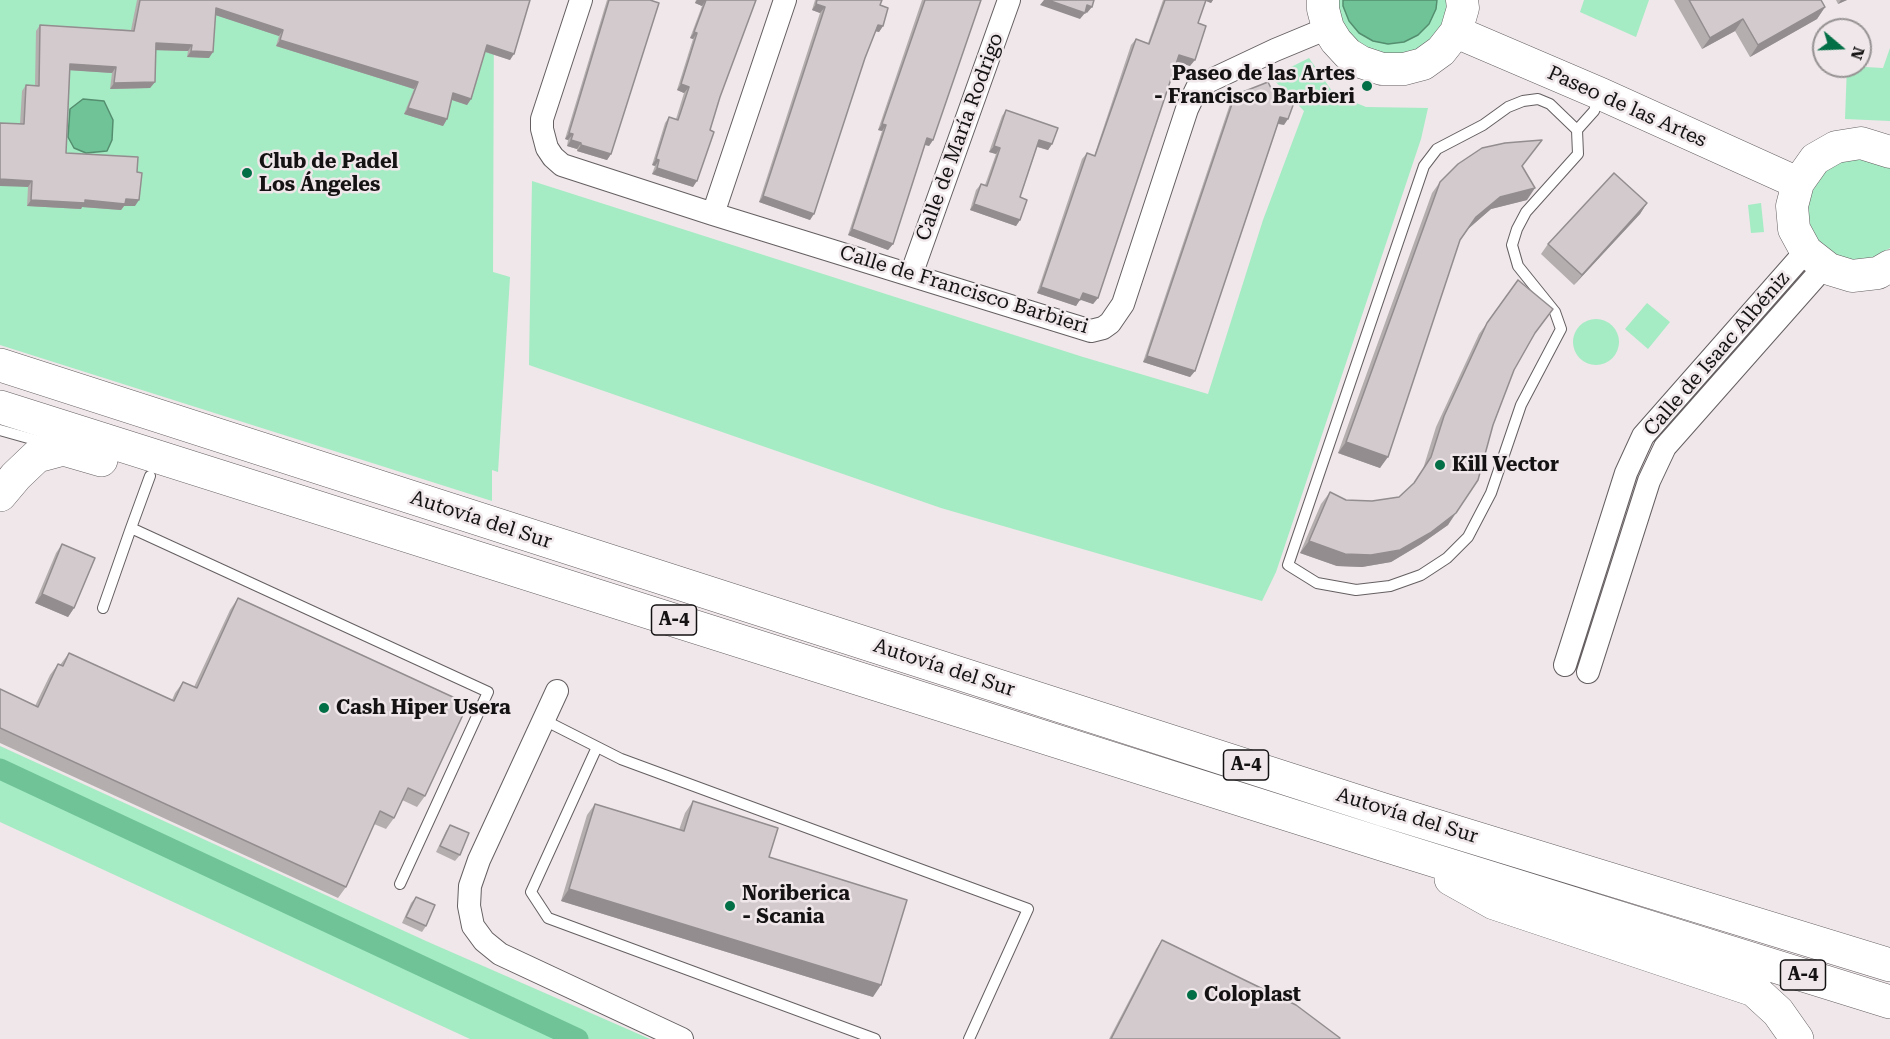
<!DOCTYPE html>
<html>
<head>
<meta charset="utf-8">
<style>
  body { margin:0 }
  #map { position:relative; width:1890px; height:1039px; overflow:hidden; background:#efe7e9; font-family:"Roboto Serif",serif }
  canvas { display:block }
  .north { position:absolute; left:1812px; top:18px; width:60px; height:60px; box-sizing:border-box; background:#efe7e9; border:2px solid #979293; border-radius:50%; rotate:109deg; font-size:16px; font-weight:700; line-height:24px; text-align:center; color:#141212 }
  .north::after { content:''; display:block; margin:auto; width:21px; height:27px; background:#036f46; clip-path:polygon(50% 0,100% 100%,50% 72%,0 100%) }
</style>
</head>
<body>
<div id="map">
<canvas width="1890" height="1039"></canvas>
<div class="north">N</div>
</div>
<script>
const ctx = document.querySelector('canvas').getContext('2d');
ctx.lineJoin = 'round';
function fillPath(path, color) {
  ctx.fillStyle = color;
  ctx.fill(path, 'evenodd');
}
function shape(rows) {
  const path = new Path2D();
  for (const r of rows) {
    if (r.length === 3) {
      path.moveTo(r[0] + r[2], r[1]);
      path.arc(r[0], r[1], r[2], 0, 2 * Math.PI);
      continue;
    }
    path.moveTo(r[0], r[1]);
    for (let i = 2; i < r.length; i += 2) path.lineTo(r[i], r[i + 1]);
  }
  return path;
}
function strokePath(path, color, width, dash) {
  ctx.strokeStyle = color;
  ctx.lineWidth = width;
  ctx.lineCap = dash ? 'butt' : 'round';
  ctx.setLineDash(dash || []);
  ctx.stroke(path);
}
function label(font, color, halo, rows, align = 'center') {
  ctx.font = font + ' "Roboto Serif",serif';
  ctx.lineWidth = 5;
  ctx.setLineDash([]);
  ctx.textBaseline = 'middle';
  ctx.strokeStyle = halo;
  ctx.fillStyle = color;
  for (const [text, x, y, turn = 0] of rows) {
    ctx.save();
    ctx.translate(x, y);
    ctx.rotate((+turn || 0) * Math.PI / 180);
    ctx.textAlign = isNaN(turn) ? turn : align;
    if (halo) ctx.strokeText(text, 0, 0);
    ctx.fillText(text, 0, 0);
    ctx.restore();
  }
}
const green = shape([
  [0,0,494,0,493,272,510,277,498,472,492,470,492,501,0,345],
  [1339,0,1449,0,1445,23,1435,38,1420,49,1403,55,1386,55,1368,50,1354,39,1343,24,1338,7],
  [1584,0,1649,0,1636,37,1580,12],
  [1890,48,1890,121,1845,119,1847,66,1883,68],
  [1309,58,1334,94,1366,107,1428,108,1421,139,1276,572,1262,601,941,508,529,365,532,181,1083,357,1208,394,1263,220,1304,111,1271,77],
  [1851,155,1890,166,1890,248,1872,258,1855,260,1838,256,1824,247,1813,234,1807,218,1806,201,1821,170],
  [1761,203,1764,232,1751,233,1748,205],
  [1647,303,1670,322,1648,349,1625,329],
  [1596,342,23],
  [0,746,426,941,650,1039,470,1039,0,822]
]);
const water = shape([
  [1343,0,1437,0,1436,9,1429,24,1418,35,1404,42,1388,44,1373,41,1359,33,1349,21,1343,6,1343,0],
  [83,99,104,101,113,120,112,140,107,151,86,153,74,148,68,137,70,109,83,99]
]);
const canal = shape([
  [0,769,578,1039]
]);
const service = shape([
  [1577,130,1550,104,1538,99,1523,101,1508,107,1483,125,1437,149,1424,166,1288,565,1317,583,1356,590,1390,586,1421,575,1447,558,1468,537,1491,493,1521,405,1561,329,1555,312,1518,266,1512,245,1517,229,1526,212,1578,154,1577,130,1594,111,1599,97],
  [0,430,46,443],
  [150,476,131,528,488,692,400,884],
  [103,608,131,528],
  [544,720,621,759,1028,909,969,1039],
  [597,747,531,892,548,918,875,1039]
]);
const minor = shape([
  [581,0,542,119,542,129,547,148,553,157,562,165,713,214,1091,331,1103,328,1110,323,1123,304,1187,109,1197,88,1205,83,1275,50,1328,28],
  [713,214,785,0],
  [911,275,1009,0],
  [1565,665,1626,473,1643,436,1806,251],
  [1588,672,1649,481,1665,447,1825,266],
  [557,691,479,860,470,886,469,906,473,926,484,941,500,954,682,1039]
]);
const secondary = shape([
  [1323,0,1323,9,1328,28,1336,41,1348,54,1361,62,1382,69,1404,69,1423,64,1441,51,1456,32,1463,8,1462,0],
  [1456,32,1601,94,1798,183],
  [1890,152,1861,143,1836,147,1815,159,1798,183,1792,206,1794,229,1806,251,1829,269,1852,276,1878,273,1890,266]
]);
const motorway = shape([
  [0,365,1384,810,1890,965],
  [0,407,1391,847,1890,1002],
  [0,495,16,476,37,456,63,449,101,460],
  [1451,879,1494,903,1754,990,1778,1012,1797,1039]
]);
const wall = shape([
  [137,0,530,0,510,60,485,52,471,99,467,105,452,100,447,119,443,126,404,114,414,89,276,46,279,36,216,15,209,58,187,57,188,51,155,50,155,82,150,88,110,89,112,73,70,70,66,153,135,206,124,206,121,210,82,207,81,209,27,206,28,187,20,124,22,91,26,85,35,85,36,31,40,25,131,30],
  [607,0,650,0,611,154,607,160,577,151,577,149,567,146,568,140,565,139],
  [696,0,756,0,720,97,693,187,652,174,655,166,652,165,665,123,669,117,676,119,684,93,677,90,693,39,690,38,702,6,695,3],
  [815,0,882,0,880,5,883,26,879,32,876,31,865,58,810,220,759,202,820,13,812,10],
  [922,0,981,0,933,140,929,146,925,145,893,244,888,250,848,235,882,131,878,130],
  [1163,0,1213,0,1211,3,1206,1,1198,23,1190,66,1177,62,1098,298,1093,304,1080,299,1076,306,1037,293,1082,159,1087,153,1094,156,1131,45,1136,39,1148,43],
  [1674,0,1821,0,1825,7,1817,19,1750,57,1735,31,1702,49],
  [1836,0,1847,0,1838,4],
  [1235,95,1284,125,1278,124,1195,371,1190,377,1143,362,1231,101],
  [1006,110,1052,144,1048,150,1037,147,1020,197,1020,220,1016,226,970,210,976,190,981,184,985,185,996,154,989,152,1002,116],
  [1522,167,1527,200,1491,209,1468,229,1460,240,1380,468,1338,453,1432,193,1440,182],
  [1647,203,1640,214,1574,285,1541,254,1548,244],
  [1518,280,1534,335,1514,370,1448,525,1421,544,1391,562,1362,567,1337,566,1300,553,1321,504,1330,492,1346,500,1372,501,1399,497,1413,485,1423,469,1436,427,1479,334],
  [62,544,74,608,68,617,35,603,56,553],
  [238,598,425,796,417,807,402,800,394,818,386,829,374,824,346,887,338,898,0,743,0,689,35,706,50,675,58,664,60,665,69,653,172,700,175,693,183,682,194,687,230,610],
  [693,801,769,857,873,997,561,901,587,815,595,804,679,830,685,813],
  [450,825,460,855,455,861,436,852,446,831],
  [416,897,426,926,422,932,402,923,411,903],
  [1162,940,1339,1039,1109,1039,1156,949]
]);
const shadedWall = shape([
  [697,0,706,0,702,6,695,3],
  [1044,0,1048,0,1085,13,1080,19,1040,5],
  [1204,0,1213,0,1211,3],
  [1841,0,1847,0,1838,4],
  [816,4,825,7,820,13,812,10],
  [1087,5,1092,7,1087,13,1083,11],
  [1825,7,1817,19,1750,57,1758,45],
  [216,8,283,30,279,36,212,14],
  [1743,19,1735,31,1702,49,1710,38],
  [878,25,883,26,879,32,874,31],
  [694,32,697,33,693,39,690,38],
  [280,40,418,82,414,89,276,46],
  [156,43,192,45,188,51,151,50],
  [487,45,514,54,510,60,483,51],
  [191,51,213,52,209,58,187,57],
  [1179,55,1195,60,1190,66,1175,61],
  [70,64,116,67,112,73,66,70],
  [155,82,150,88,110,89,114,83],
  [681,84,689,87,684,93,677,90],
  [453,93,471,99,467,105,449,99],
  [408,108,447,119,443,126,404,114],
  [1280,117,1288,119,1284,125,1276,123],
  [882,124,886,125,882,131,878,130],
  [569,133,573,134,568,140,565,139],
  [927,138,933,140,929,146,923,144],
  [571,140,581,143,577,149,567,146],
  [1039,140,1052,144,1048,150,1035,146],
  [581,145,611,154,607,160,577,151],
  [994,146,1000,148,996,154,989,152],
  [656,159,659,160,655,166,652,165],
  [657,168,697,181,693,187,652,174],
  [0,179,32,181,28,187,0,186],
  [1535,188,1527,200,1491,209,1468,229,1476,217,1500,197],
  [763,196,814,214,810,220,759,202],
  [126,199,139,200,135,206,124,206,121,210,82,207,81,209,27,206,31,200],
  [1647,203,1640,214,1574,285,1582,275],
  [974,204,1020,220,1016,226,970,210],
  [852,229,893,244,888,250,848,235],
  [1041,287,1080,300,1076,306,1037,293],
  [1083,293,1098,298,1093,304,1078,299],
  [1147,356,1195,371,1190,377,1143,362],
  [1346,442,1388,457,1380,468,1338,453],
  [1456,513,1448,525,1421,544,1391,562,1362,567,1337,566,1300,553,1309,541],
  [42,594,74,608,68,617,35,603],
  [569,889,881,985,873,997,561,901]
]);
const building = shape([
  [140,0,530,0,514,54,487,45,471,99,453,93,447,119,408,108,418,82,280,40,283,30,216,8,213,52,191,51,192,45,156,43,155,82,114,83,116,67,70,64,66,153,138,157,137,172,142,173,139,200,126,199,125,204,85,200,85,203,31,200,32,181,0,179,0,123,24,124,26,85,39,86,40,25,134,31,140,0],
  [609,0,650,0,659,3,611,154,581,145,581,143,571,140,573,134,569,133,609,0],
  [706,0,756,0,720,97,710,130,714,132,697,181,657,168,659,160,656,159,669,117,678,120,689,87,681,84,697,33,694,32,706,0],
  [817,0,882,0,880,5,888,8,883,26,878,25,865,58,814,214,763,196,825,7,816,4,817,0],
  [925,0,981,0,933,140,927,138,893,244,852,229,886,125,882,124,925,0],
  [1048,0,1094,0,1092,7,1087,5,1085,13,1048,0],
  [1165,0,1206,0,1198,23,1206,26,1195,60,1179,55,1098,298,1083,293,1080,300,1041,287,1087,153,1095,156,1136,39,1149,44,1165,0],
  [1689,0,1821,0,1825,7,1758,45,1743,19,1710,38,1689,0],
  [1268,82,1273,92,1295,100,1288,119,1280,117,1195,371,1147,356,1235,95,1268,82],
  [1006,110,1058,128,1052,144,1039,140,1020,197,1027,200,1020,220,974,204,981,184,987,186,1000,148,994,146,1006,110],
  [1542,140,1522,166,1535,188,1500,197,1476,217,1460,240,1388,457,1346,442,1440,182,1458,164,1482,148,1505,143,1542,140],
  [1614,173,1647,203,1582,275,1548,244,1614,173],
  [1518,280,1553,309,1535,333,1514,370,1493,425,1478,480,1456,513,1430,533,1400,550,1371,555,1345,554,1309,541,1330,492,1346,500,1372,501,1399,497,1414,483,1431,457,1444,416,1487,323,1518,280],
  [62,544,95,558,74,608,42,594,62,544],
  [238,598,468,704,425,796,408,788,394,818,380,811,346,887,0,728,0,689,38,707,58,664,63,666,69,653,174,701,183,682,197,688,238,598],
  [693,801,778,828,769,857,907,900,881,985,569,889,595,804,684,831,693,801],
  [450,825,469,833,460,855,440,846,450,825],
  [416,897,435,905,426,926,406,917,416,897],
  [1162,940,1296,1005,1340,1038,1339,1039,1111,1039,1162,940]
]);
const markers = [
  [1367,86,6,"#036f46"],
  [247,173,6,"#036f46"],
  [1440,465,6,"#036f46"],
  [324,708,6,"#036f46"],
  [730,906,6,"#036f46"],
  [1192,995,6,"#036f46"]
];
const shields = [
  [674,620,45],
  [1246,765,45],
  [1803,975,45]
];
const shieldNames = [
  ["A-4",674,620],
  ["A-4",1246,765],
  ["A-4",1803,975]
];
const poiNames = [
  ["Paseo de las Artes",1355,74,"right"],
  ["- Francisco Barbieri",1355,97,"right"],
  ["Club de Padel",259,162],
  ["Los Ángeles",259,185],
  ["Kill Vector",1452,465],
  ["Cash Hiper Usera",336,708],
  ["Noriberica",742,894],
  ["- Scania",742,917],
  ["Coloplast",1204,995]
];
const streetNames = [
  ["Paseo de las Artes",1627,107,24],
  ["Calle de María Rodrigo",960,137,-70],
  ["Calle de Francisco Barbieri",964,290,17],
  ["Calle de Isaac Albéniz",1717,354,-49],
  ["Autovía del Sur",481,520,18],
  ["Autovía del Sur",944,668,18],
  ["Autovía del Sur",1407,816,17]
];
fillPath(green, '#a5ebc4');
fillPath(water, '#6fc397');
strokePath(water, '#548e6f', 1.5);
strokePath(canal, '#6fc397', 21);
strokePath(service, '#655f61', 12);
strokePath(minor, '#655f61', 24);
strokePath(secondary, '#655f61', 33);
strokePath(motorway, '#655f61', 34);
strokePath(service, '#fff', 10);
strokePath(minor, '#fff', 22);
strokePath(secondary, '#fff', 32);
strokePath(motorway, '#fff', 33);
fillPath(wall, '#b5aeaf');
fillPath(shadedWall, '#938d8f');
fillPath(building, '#d2cacc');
strokePath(building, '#938d8f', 1.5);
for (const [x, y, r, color] of markers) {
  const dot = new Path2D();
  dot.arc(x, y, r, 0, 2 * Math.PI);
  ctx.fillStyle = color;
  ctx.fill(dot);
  strokePath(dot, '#efe7e9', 2);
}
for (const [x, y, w] of shields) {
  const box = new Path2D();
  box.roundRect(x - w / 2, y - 15, w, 30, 4.5);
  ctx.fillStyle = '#efe7e9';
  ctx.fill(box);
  strokePath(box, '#141212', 1.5);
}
label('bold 18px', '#141212', null, shieldNames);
label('bold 20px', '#141212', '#efe7e9', poiNames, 'left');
label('20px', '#141212', '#efe7e9', streetNames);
</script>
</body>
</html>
